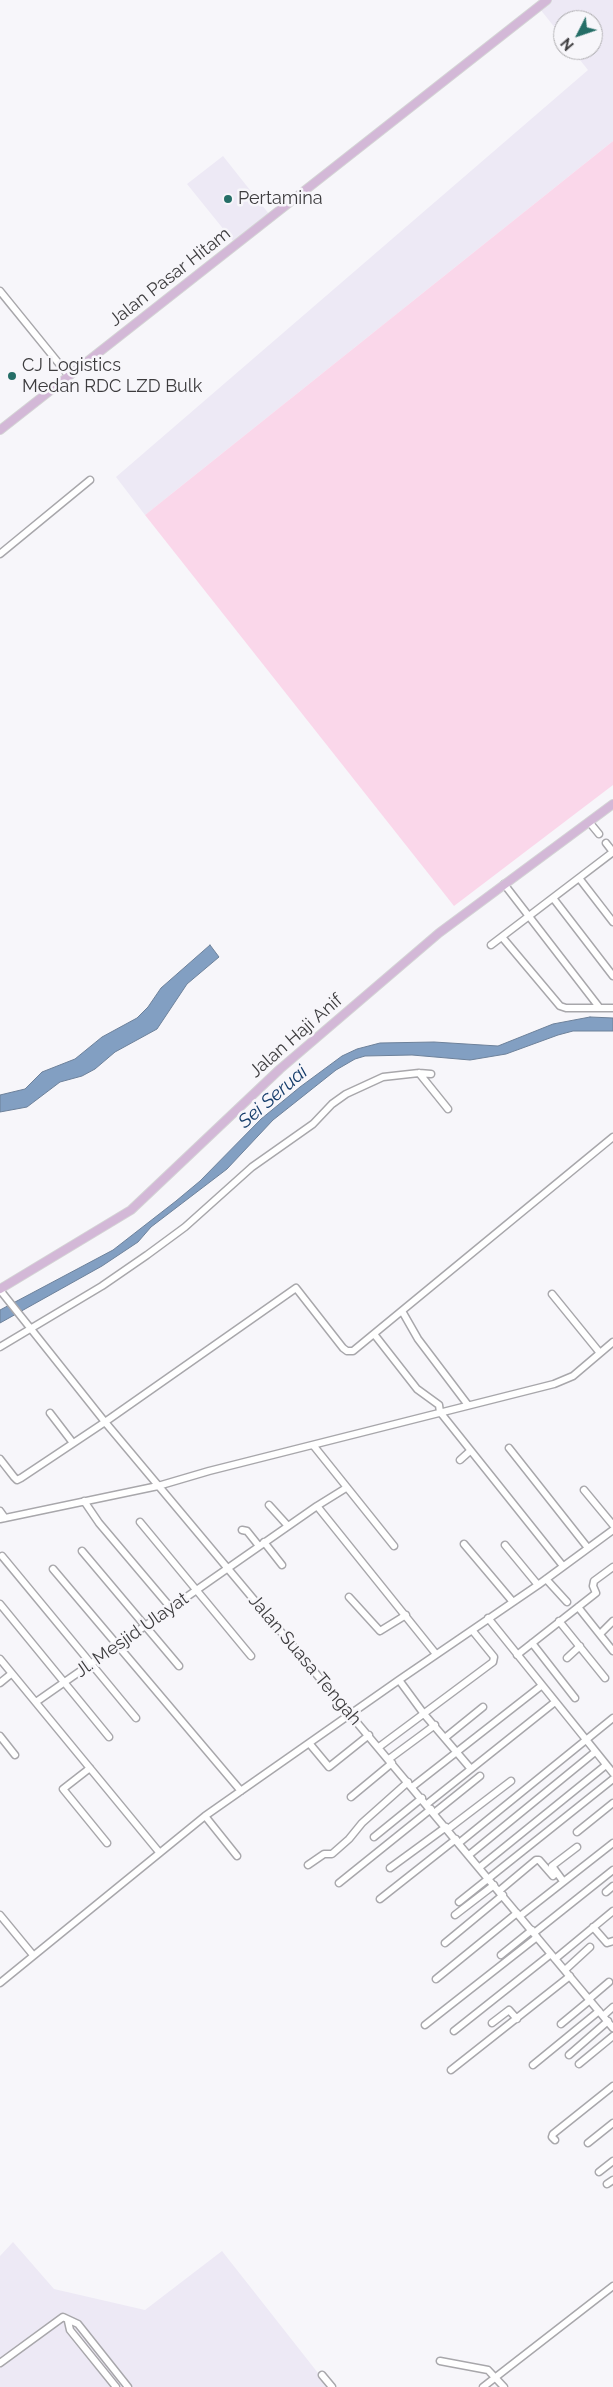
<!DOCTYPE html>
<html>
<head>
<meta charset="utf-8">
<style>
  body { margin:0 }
  #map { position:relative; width:613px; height:2387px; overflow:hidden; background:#f7f6fa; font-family:Raleway,sans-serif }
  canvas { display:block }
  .north { position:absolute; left:553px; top:10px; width:50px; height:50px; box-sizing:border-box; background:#f7f6fa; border:1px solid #adacaf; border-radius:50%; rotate:229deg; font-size:14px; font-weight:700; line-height:20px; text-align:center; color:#3d3c3e }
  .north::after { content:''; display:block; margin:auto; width:18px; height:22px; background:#256e67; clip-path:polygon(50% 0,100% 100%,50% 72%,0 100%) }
</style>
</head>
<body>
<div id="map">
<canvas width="613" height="2387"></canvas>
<div class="north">N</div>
</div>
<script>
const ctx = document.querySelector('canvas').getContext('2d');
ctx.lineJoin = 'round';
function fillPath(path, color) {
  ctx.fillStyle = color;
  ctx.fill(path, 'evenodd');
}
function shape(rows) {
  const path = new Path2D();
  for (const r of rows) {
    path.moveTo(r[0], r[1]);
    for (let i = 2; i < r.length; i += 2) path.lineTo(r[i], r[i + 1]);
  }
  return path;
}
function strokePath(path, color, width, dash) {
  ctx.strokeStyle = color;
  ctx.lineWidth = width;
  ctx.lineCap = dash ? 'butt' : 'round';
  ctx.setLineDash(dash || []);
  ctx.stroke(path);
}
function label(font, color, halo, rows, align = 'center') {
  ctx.font = font + ' Raleway,sans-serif';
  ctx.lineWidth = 5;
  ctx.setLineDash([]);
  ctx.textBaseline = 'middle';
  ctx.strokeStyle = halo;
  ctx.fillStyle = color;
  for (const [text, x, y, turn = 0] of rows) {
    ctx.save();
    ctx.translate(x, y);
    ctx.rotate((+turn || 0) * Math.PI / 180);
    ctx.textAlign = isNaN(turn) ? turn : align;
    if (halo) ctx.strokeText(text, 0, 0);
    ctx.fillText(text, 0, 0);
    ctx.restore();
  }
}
const built = shape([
  [552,0,613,0,613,141,145,515,116,477,588,70,572,50,593,50,593,20,563,20,563,38,540,9],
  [223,156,269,214,233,241,187,184],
  [13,2242,54,2289,145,2310,222,2251,329,2387,0,2387,0,2256]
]);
const green = shape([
  [613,141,613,785,454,906,145,515]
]);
const water = shape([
  [210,945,219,957,187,984,157,1029,115,1052,95,1069,82,1076,60,1082,27,1107,0,1112,0,1095,25,1089,42,1072,75,1059,102,1037,137,1018,148,1007,161,988,210,945],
  [590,1017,613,1018,613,1031,573,1031,558,1035,506,1054,470,1060,412,1055,365,1056,355,1059,336,1070,273,1120,227,1169,151,1227,138,1242,102,1266,0,1323,0,1310,113,1250,176,1201,200,1181,261,1119,300,1087,342,1056,357,1049,380,1043,434,1042,498,1046,553,1024,590,1017]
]);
const minor = shape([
  [0,291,69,376],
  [0,554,90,480],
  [590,823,599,834],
  [606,843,613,852],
  [579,878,613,922],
  [504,884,599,1007],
  [553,898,613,976],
  [502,937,560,1006,566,1008,613,1008],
  [491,945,613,852],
  [419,1073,448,1109],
  [0,1290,105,1422,613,2028],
  [552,1294,600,1353],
  [402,1311,418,1339,468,1405],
  [374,1334,417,1389,439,1405,440,1412,563,1566],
  [0,1347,102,1286,147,1255,185,1227,252,1167,313,1124,332,1104,346,1094,383,1077,419,1073,431,1074],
  [50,1413,73,1443],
  [313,1445,394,1546],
  [509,1448,588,1548],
  [0,1459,14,1477,17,1480,21,1478,105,1422,296,1288,343,1348,347,1351,353,1351,613,1137],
  [460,1460,470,1451],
  [584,1490,613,1525],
  [84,1501,99,1523,171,1608],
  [269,1505,288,1526],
  [317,1506,436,1654],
  [0,1511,5,1518],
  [0,1519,158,1486,209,1471,554,1384,573,1376,613,1342],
  [140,1522,251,1656],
  [242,1530,247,1531,259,1546],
  [264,1542,282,1565],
  [464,1544,513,1602],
  [505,1545,538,1585],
  [82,1551,179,1666],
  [2,1556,136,1718],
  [53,1569,241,1791],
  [546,1579,567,1602],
  [349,1597,380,1631,406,1615],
  [0,1604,109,1737],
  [578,1607,613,1651],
  [488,1618,613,1773],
  [559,1621,605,1678],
  [600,1634,613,1621],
  [532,1643,575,1698],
  [517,1655,596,1593,593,1586,594,1581,613,1567],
  [567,1658,580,1646],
  [0,1659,159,1852],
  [399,1680,424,1714,471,1769,555,1702],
  [0,1683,11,1674],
  [36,1702,317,1506,346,1488],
  [0,1736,15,1755],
  [446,1737,483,1707],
  [309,1743,329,1767,369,1735],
  [379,1747,493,1662,494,1657,472,1630],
  [389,1759,435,1725],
  [90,1768,63,1789,107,1843],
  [412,1787,541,1686],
  [351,1797,392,1763],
  [427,1804,471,1769],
  [434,1813,480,1776],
  [205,1816,237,1856],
  [448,1829,511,1781],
  [577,1832,613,1803],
  [374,1837,422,1798],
  [459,1843,613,1718],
  [469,1855,595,1752],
  [308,1865,324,1854,332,1854,349,1839,362,1823,408,1782],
  [480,1867,606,1765],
  [390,1868,446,1827],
  [563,1881,552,1866,577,1847],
  [339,1883,431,1809],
  [499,1891,536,1860,539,1860,553,1876,556,1873],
  [606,1892,613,1886],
  [380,1899,456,1839],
  [459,1902,613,1779],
  [0,1915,33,1955],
  [455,1915,494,1885],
  [520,1916,613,1843],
  [593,1927,607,1943,613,1941],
  [534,1933,613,1870],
  [445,1943,503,1895],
  [501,1955,532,1930],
  [555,1959,613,1911],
  [565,1970,590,1947],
  [436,1979,517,1913],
  [0,1983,205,1816,399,1680,538,1585,613,1530],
  [589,1999,609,1982],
  [603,2016,613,2007],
  [492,2023,509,2010,517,2019],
  [561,2024,590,2000],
  [425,2025,537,1937],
  [454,2031,551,1954],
  [569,2055,608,2021],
  [579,2064,613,2036],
  [533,2065,599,2011],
  [451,2070,570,1976],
  [555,2140,552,2137,553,2134,613,2086],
  [588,2143,613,2123],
  [599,2172,613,2161],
  [607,2184,613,2180],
  [68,2321,70,2330,116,2387],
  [440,2361,488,2370,504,2387],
  [0,2363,63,2317,78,2324,128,2387],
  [322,2375,332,2387],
  [483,2387,613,2286]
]);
const major = shape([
  [0,430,547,0],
  [0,1289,131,1210,280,1069,439,933,613,804]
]);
const markers = [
  [228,199,5,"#256e67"],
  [12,376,5,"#256e67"]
];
const poiNames = [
  ["Pertamina",238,199],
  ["CJ Logistics",22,366],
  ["Medan RDC LZD Bulk",22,387]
];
const streetNames = [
  ["Jalan Pasar Hitam",170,277,-38],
  ["Jalan Haji Anif",296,1036,-41],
  ["Jl. Mesjid Ulayat",132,1635,-35],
  ["Jalan Suasa Tengah",305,1660,50]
];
const waterNames = [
  ["Sei Seruai",273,1097,-41]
];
fillPath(built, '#ede9f5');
fillPath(green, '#fad7ea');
fillPath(water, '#829fc2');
strokePath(water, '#6d819a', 1);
strokePath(minor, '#a8a7ab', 9);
strokePath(major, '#d4d4d5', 10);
strokePath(minor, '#fff', 6);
strokePath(major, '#d3b8d7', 8);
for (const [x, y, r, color] of markers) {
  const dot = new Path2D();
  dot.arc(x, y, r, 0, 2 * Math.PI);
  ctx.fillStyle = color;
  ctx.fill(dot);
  strokePath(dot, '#f7f6fa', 2);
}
label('18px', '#3d3c3e', '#f7f6fa', poiNames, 'left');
label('18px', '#3d3c3e', '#f7f6fa', streetNames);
label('italic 19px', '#143c6a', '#f7f6fa', waterNames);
</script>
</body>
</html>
